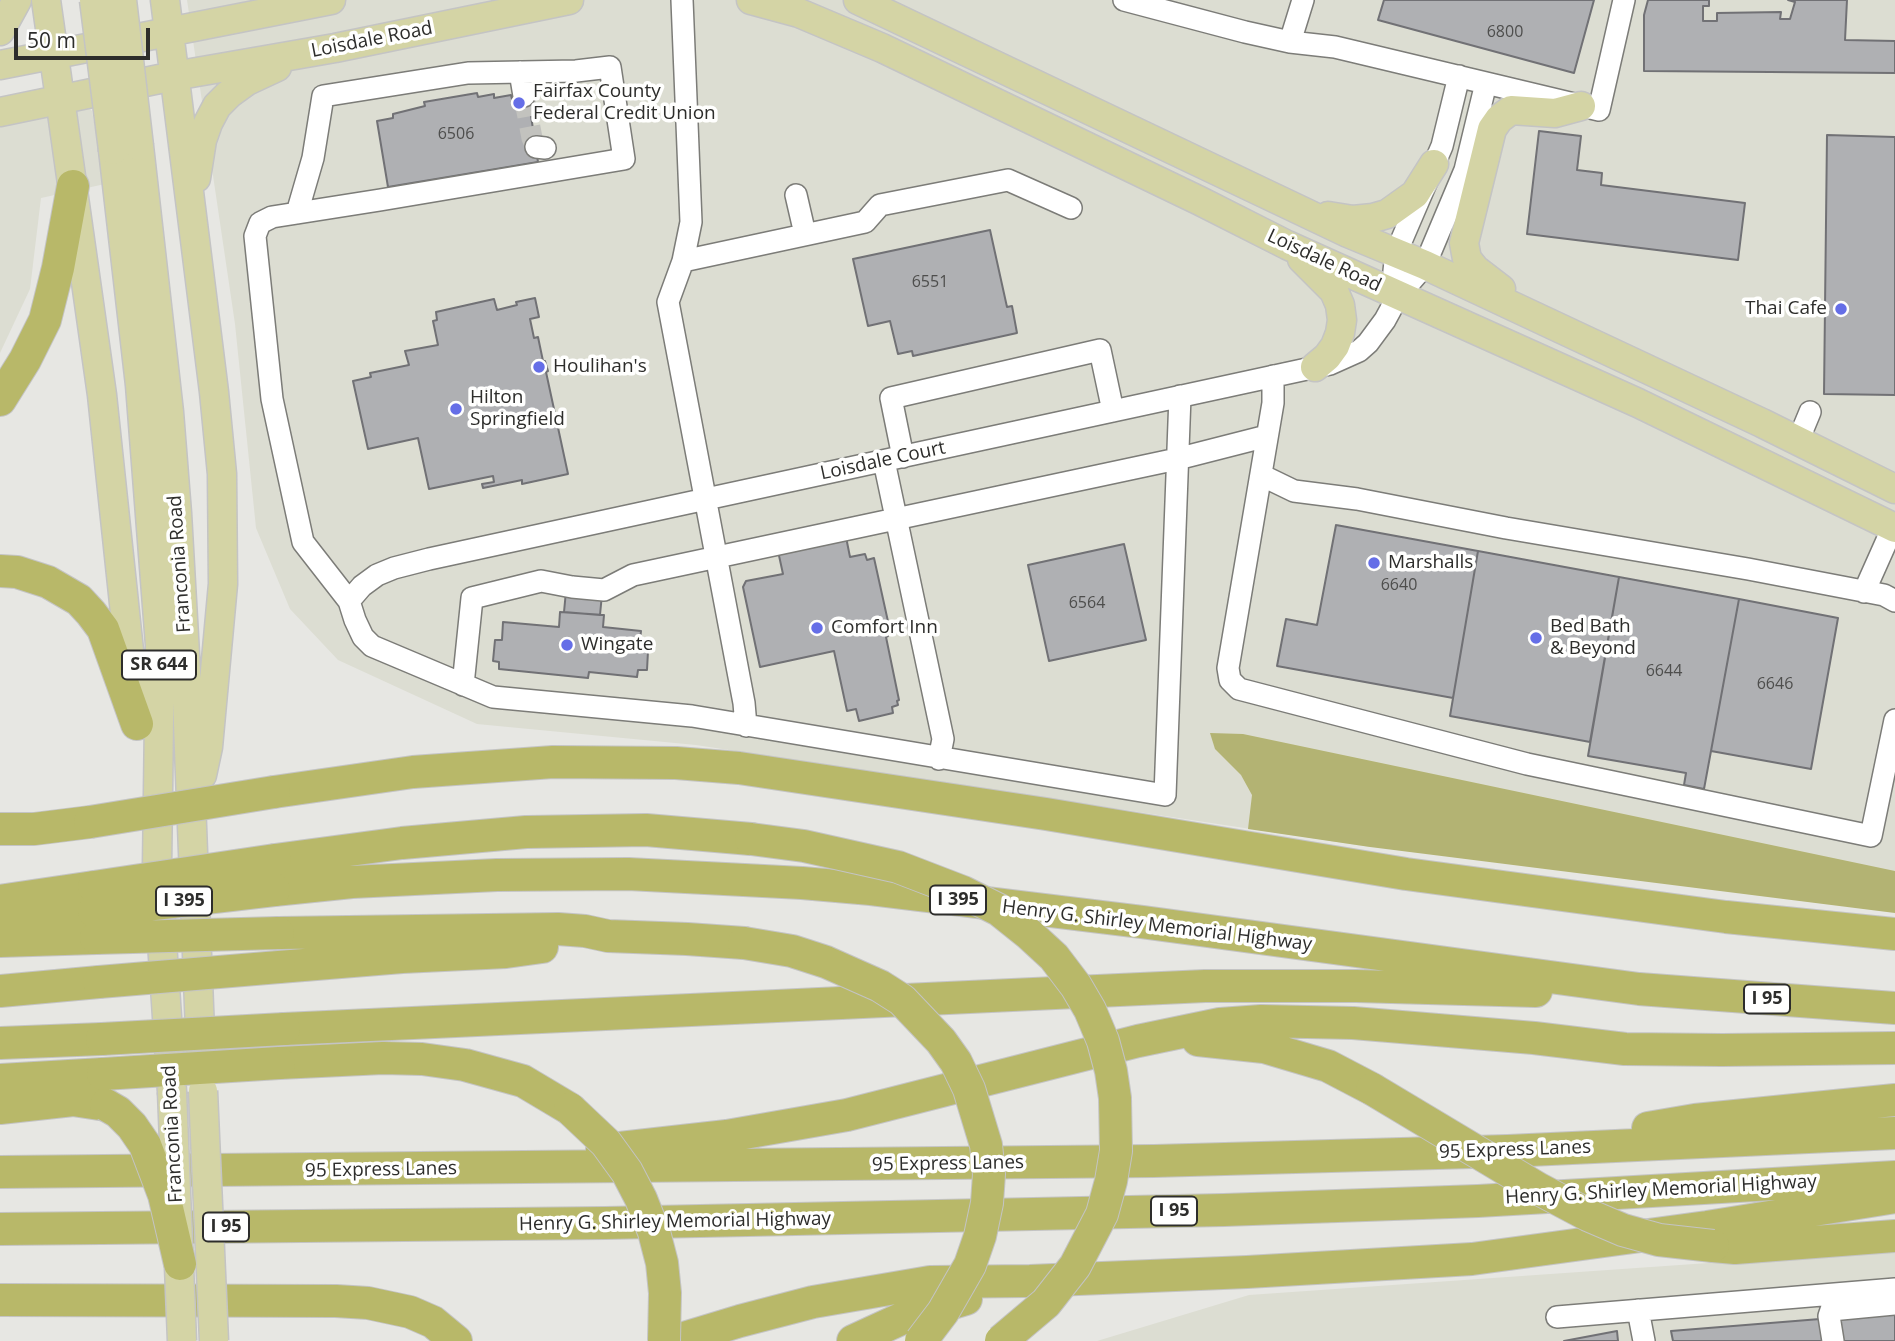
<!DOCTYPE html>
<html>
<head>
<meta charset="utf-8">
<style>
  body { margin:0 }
  #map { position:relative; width:1895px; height:1341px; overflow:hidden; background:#e7e7e3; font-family:"Open Sans",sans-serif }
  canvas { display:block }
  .scale { position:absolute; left:14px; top:28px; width:136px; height:32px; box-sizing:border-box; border:4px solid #2d2d2b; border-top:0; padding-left:9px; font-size:21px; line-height:24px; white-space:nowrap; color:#2d2d2b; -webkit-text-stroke:5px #fffffe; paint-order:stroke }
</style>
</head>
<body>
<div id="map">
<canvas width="1895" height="1341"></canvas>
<div class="scale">50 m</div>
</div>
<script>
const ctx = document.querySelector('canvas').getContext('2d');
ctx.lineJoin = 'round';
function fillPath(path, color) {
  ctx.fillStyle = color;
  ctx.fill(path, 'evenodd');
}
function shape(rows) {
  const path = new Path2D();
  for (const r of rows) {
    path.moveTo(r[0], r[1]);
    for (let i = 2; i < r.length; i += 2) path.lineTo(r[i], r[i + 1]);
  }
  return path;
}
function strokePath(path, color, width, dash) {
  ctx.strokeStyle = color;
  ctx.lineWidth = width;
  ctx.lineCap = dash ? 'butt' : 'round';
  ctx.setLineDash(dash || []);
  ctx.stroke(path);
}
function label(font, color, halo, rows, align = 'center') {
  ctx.font = font + ' "Open Sans",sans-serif';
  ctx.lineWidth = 7;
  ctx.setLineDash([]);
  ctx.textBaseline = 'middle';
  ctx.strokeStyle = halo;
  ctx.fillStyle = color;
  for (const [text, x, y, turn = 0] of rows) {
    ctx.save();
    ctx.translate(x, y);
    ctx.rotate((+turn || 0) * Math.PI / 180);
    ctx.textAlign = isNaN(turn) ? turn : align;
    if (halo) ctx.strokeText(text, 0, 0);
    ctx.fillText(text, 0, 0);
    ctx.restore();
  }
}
const built = shape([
  [187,0,1895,0,1895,872,1758,846,1370,847,696,745,477,724,338,660,290,609,256,528,235,324],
  [78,96,92,111,105,184,41,198,30,289,0,353,0,99],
  [1895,1250,1895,1341,1097,1341,1249,1295]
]);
const forest = shape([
  [1210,733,1243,734,1895,871,1895,913,1370,847,1248,829,1252,795,1241,775,1215,749]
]);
const building = shape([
  [1384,0,1594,0,1574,73,1378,20,1384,0],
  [1648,0,1709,0,1709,6,1703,6,1703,21,1717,21,1717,13,1781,12,1780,19,1790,19,1795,2,1788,0,1847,0,1845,40,1895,41,1895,73,1644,71,1644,15,1648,0],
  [477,93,478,97,494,94,494,98,511,95,512,99,528,96,538,162,388,187,377,121,393,118,393,114,425,106,424,102,477,93],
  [1539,131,1581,136,1577,170,1602,173,1601,185,1745,203,1738,260,1527,234,1539,131],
  [1827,135,1895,137,1895,395,1824,394,1827,135],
  [990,230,1007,307,1012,306,1017,333,913,356,912,351,898,354,890,321,868,326,853,259,990,230],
  [535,298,539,317,530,319,534,338,538,337,543,361,545,361,548,371,546,372,568,474,522,484,522,480,483,488,482,484,494,482,493,476,429,489,418,438,368,449,353,381,371,377,370,373,409,365,405,351,438,345,433,321,437,320,436,312,494,299,497,310,517,305,516,302,535,298],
  [1336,525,1478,551,1453,698,1277,666,1286,619,1317,625,1336,525],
  [846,537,850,557,865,554,867,560,874,558,889,626,883,627,884,630,887,630,888,636,886,637,899,700,897,701,898,705,892,707,893,713,859,721,856,709,847,711,834,651,760,667,743,587,746,581,783,574,778,551,846,537],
  [1124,544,1146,640,1049,661,1028,565,1124,544],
  [1478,551,1619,577,1590,742,1450,716,1478,551],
  [1619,577,1739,599,1704,789,1684,785,1686,773,1588,756,1619,577],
  [566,591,602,594,600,615,564,612,566,591],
  [1739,599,1838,618,1811,769,1711,751,1739,599],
  [560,612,604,615,603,627,641,631,639,650,648,651,647,670,638,670,637,677,589,672,588,678,499,669,499,662,493,661,495,640,502,640,503,622,559,627,560,612],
  [1895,1313,1895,1341,1839,1341,1835,1318,1895,1313],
  [1820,1319,1824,1341,1673,1341,1671,1331,1820,1319],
  [1617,1331,1618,1341,1564,1341,1617,1331]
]);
const minorTunnel = shape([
  [524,96,532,138,536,147]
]);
const minor = shape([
  [682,0,691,222,683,261,668,302,744,703,746,726],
  [1124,0,1245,32,1290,42,1335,47,1599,110,1624,0],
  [1290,42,1303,0],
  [520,72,524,96],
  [536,147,545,148],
  [796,195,805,234],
  [297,213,313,158,323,96,468,73,576,71,610,67,624,159,380,200,272,217,260,223,255,236,272,399,303,542,349,601,355,620,363,637,372,646,493,697,692,716,1165,795,1180,396],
  [683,261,865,222,880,205,1008,180,1071,208],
  [1398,296,1394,271,1396,253,1442,146,1459,76],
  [1273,376,1273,403,1228,668,1230,680,1239,689,1527,764,1871,836,1895,720],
  [1798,441,1810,412],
  [903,457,891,398,1100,350,1113,411],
  [884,461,943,739,939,759],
  [1261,475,1294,491,1357,499,1506,528,1748,569,1884,595,1895,601],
  [1864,592,1893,527],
  [349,601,362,586,377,575,394,568,429,559,1330,364,1359,351,1368,343,1385,320,1398,296,1425,265,1465,170,1486,83],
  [463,685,472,598,541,581,572,587,604,590,633,575,1177,459,1267,436],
  [1638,1310,1644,1341],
  [1557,1317,1895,1289],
  [1833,1341,1829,1316,1831,1310,1895,1304]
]);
const major = shape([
  [46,0,102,395,134,698],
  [165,0,214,392,222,474,223,584,208,747,202,775],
  [751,0,799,13,882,48,1200,201,1287,245,1638,403,1895,528],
  [858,0,1348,233,1425,265,1762,423,1895,489],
  [0,31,17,0],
  [0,65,331,0],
  [0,112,174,76,335,48,569,0],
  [139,146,169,412,177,513,186,672,201,1057],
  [113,150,140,385,160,645,157,867,172,1092],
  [196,178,202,140,208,123,217,106,229,94,247,81,277,67],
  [1328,216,1353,220,1373,218,1387,214,1415,194,1434,164],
  [1302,259,1334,291,1340,305,1342,320,1340,333,1335,346,1327,357,1315,367],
  [1501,289,1475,269,1467,259,1464,243,1492,129,1499,119,1511,110,1555,113,1581,106]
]);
const highway = shape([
  [0,400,25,360,45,320,58,268,73,186],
  [0,571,17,572,48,582,79,600,91,613,103,629,137,724],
  [274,792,413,772,553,762,676,763,739,768,1046,814,1406,874,1726,917,1895,934],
  [0,829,34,829,90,822],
  [275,860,402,843,526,832,646,830,751,839],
  [274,890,352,882,497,875,628,874,802,883,871,889,1142,922,1639,989,1895,1008],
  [0,901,94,887],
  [0,922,94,911],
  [278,933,558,929,585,931,608,936,687,939,744,943],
  [0,941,96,938],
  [279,967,402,957,506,952,542,947],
  [0,991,99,982],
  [284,1029,1205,986,1356,986,1536,991],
  [1198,1040,1264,1047,1328,1066,1372,1089],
  [0,1043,102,1039],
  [279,1063,383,1058,422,1059,465,1065,523,1081,570,1109],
  [0,1080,103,1074],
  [0,1108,73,1100,106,1105],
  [1648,1128,1695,1120,1895,1100],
  [602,1150,727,1136,847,1115,1138,1041,1220,1024,1261,1021,1353,1023,1534,1038,1625,1049,1722,1050,1895,1048],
  [0,1172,1154,1161,1508,1151,1895,1133],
  [0,1229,605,1223,1224,1210,1478,1201,1895,1177],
  [1713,1246,1735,1248,1895,1236],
  [0,1300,336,1301,368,1303,410,1312,433,1322,456,1341],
  [674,1341,740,1321,813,1302,930,1282,1030,1281,1247,1272,1472,1259,1707,1227,1895,1197],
  [853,1341,903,1318,966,1299]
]);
const majorBridge = shape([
  [94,0,113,150],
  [122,0,139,146],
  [203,1091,214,1341],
  [172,1092,182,1341]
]);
const highwayBridge = shape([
  [90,822,274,792],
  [751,839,804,846,898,867,963,892,999,910,1029,934,1054,957,1076,986,1090,1010,1103,1041,1111,1071,1115,1098,1116,1151,1111,1181,1102,1214,1075,1266,1046,1303,1001,1341],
  [94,887,275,860],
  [94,911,274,890],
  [96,938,278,933],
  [744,943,792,951,826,962,880,986,902,1000,941,1041,956,1062,969,1089,986,1145,989,1174,987,1203,980,1236,970,1265,943,1312,921,1341],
  [99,982,279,967],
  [102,1039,284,1029],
  [103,1074,279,1063],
  [1372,1089,1539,1189,1588,1215,1623,1230,1659,1240,1713,1246],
  [106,1105,118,1112,132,1126,145,1145,164,1195,180,1264],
  [570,1109,606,1143,627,1172,641,1199,654,1232,662,1263,665,1293,664,1341]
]);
const markers = [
  [519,103,7,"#656ee7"],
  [1841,309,7,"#656ee7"],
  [539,367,7,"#656ee7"],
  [456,409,7,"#656ee7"],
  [1374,563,7,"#656ee7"],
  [817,628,7,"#656ee7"],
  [1536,638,7,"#656ee7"],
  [567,645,7,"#656ee7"]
];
const numberNames = [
  ["6800",1505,32],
  ["6506",456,134],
  ["6551",930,282],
  ["6640",1399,585],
  ["6564",1087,603],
  ["6644",1664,671],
  ["6646",1775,684]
];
const shields = [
  [159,665,74],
  [958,900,56],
  [184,901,56],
  [1767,999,46],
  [1174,1211,46],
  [226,1227,46]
];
const shieldNames = [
  ["SR 644",159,665],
  ["I 395",958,900],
  ["I 395",184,901],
  ["I 95",1767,999],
  ["I 95",1174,1211],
  ["I 95",226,1227]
];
const streetNames = [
  ["Loisdale Road",372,40,-11],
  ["Loisdale Road",1324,261,25],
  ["Loisdale Court",883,461,-12],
  ["Franconia Road",180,564,-94],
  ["Henry G. Shirley Memorial Highway",1157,926,7],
  ["Franconia Road",173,1134,-93],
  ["95 Express Lanes",1515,1150,-2],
  ["95 Express Lanes",948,1164,-1],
  ["95 Express Lanes",381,1170,-1],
  ["Henry G. Shirley Memorial Highway",1661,1190,-3],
  ["Henry G. Shirley Memorial Highway",675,1222,-1]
];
const poiNames = [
  ["Fairfax County",533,92],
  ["Federal Credit Union",533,114],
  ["Thai Cafe",1827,309,"right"],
  ["Houlihan's",553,367],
  ["Hilton",470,398],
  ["Springfield",470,420],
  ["Marshalls",1388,563],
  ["Bed Bath",1550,627],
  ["& Beyond",1550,649],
  ["Comfort Inn",831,628],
  ["Wingate",581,645]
];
fillPath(built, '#dcddd2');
fillPath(forest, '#b3b373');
fillPath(building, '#afb0b3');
strokePath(building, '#717175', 2);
strokePath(minorTunnel, '#c2c2be', 21, [21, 10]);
strokePath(minor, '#7c7c78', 24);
strokePath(major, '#c4c4c4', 31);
strokePath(highway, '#c4c4c4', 34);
strokePath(minor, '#fff', 21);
strokePath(major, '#d4d4a5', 28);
strokePath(highway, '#b8b869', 32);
strokePath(majorBridge, '#c4c4c4', 31, []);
strokePath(highwayBridge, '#c4c4c4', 34, []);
strokePath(majorBridge, '#d4d4a5', 28);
strokePath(highwayBridge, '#b8b869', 32);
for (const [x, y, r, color] of markers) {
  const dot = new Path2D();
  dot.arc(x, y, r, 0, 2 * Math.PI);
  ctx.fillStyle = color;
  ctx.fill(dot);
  strokePath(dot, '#fffffe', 2.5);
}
label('16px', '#4e4e4d', null, numberNames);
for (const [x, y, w] of shields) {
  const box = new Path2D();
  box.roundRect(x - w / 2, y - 14.5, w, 29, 5);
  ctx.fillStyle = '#fffffe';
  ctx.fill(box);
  strokePath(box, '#2d2d2b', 2);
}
label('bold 18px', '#2d2d2b', null, shieldNames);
label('19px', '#2d2d2b', '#fffffe', streetNames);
label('19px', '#2d2d2b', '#fffffe', poiNames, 'left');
</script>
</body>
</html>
